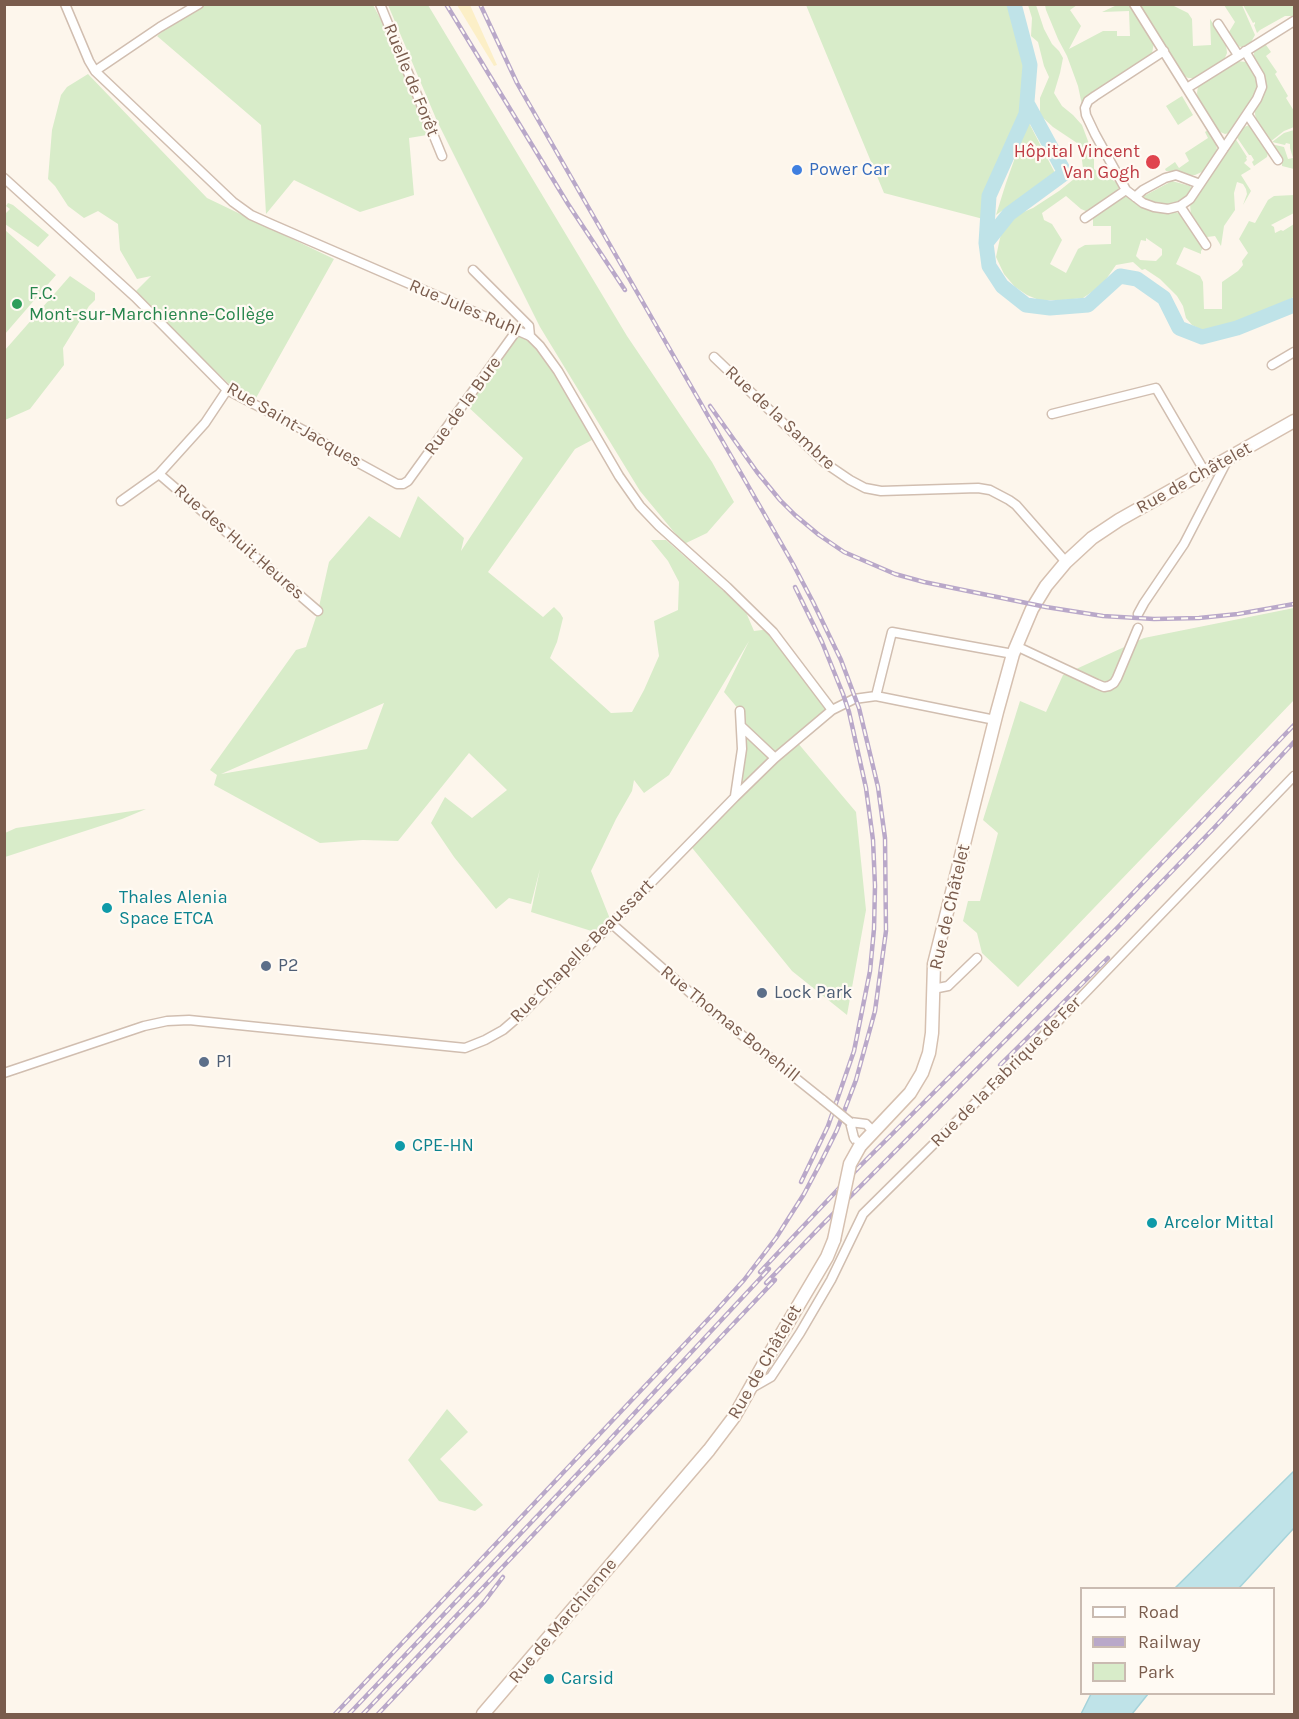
<!DOCTYPE html>
<html>
<head>
<meta charset="utf-8">
<style>
  body { margin:0 }
  #map { position:relative; width:1299px; height:1719px; overflow:hidden; background:#fdf6ec; font-family:Karla,sans-serif }
  canvas { display:block }
  .frame { position:absolute; inset:0; border:6px solid #7a5c4d; pointer-events:none }
  .legend { position:absolute; left:1080px; top:1587px; width:195px; height:108px; box-sizing:border-box; background:#fffaf3; border:2px solid #cabbb1; margin:0; padding:8px 10px; list-style:none; font-size:18px; color:#7a5c4d }
  .legend li { display:flex; align-items:center; gap:12px; height:30px }
  .legend b { width:30px; border:2px solid #cabbb1 }
</style>
</head>
<body>
<div id="map">
<canvas width="1299" height="1719"></canvas>
<div class="frame"></div>
<ul class="legend">
<li><b style="height:8px;background:#fff"></b>Road</li>
<li><b style="height:8px;background:#b9a8c9"></b>Railway</li>
<li><b style="height:16px;background:#d8ecc9"></b>Park</li>
</ul>
</div>
<script>
const ctx = document.querySelector('canvas').getContext('2d');
ctx.lineJoin = 'round';
function fillPath(path, color) {
  ctx.fillStyle = color;
  ctx.fill(path, 'evenodd');
}
function shape(rows) {
  const path = new Path2D();
  for (const r of rows) {
    path.moveTo(r[0], r[1]);
    for (let i = 2; i < r.length; i += 2) path.lineTo(r[i], r[i + 1]);
  }
  return path;
}
function strokePath(path, color, width, dash) {
  ctx.strokeStyle = color;
  ctx.lineWidth = width;
  ctx.lineCap = dash ? 'butt' : 'round';
  ctx.setLineDash(dash || []);
  ctx.stroke(path);
}
function label(font, color, halo, rows, align = 'center') {
  ctx.font = font + ' Karla,sans-serif';
  ctx.lineWidth = 4.5;
  ctx.setLineDash([]);
  ctx.textBaseline = 'middle';
  ctx.strokeStyle = halo;
  ctx.fillStyle = color;
  for (const [text, x, y, turn = 0] of rows) {
    ctx.save();
    ctx.translate(x, y);
    ctx.rotate((+turn || 0) * Math.PI / 180);
    ctx.textAlign = isNaN(turn) ? turn : align;
    if (halo) ctx.strokeText(text, 0, 0);
    ctx.fillText(text, 0, 0);
    ctx.restore();
  }
}
const green = shape([
  [202,5,373,5,386,29,427,135,409,138,414,195,360,212,294,180,266,214,261,125,157,36,190,9],
  [388,5,428,5,627,336,712,462,734,502,707,533,684,544,640,491,540,327,437,121],
  [806,5,1014,5,1027,54,1026,114,1001,165,987,220,884,193],
  [1028,5,1036,5,1044,29,1052,44,1059,51,1063,58,1060,73,1054,93,1062,106,1073,115,1082,125,1094,157,1094,169,1116,182,1119,186,1117,194,1088,212,1081,209,1066,196,1042,213,1044,220,1052,224,1062,240,1050,264,1066,273,1078,249,1085,245,1111,244,1111,226,1093,226,1093,216,1122,197,1131,197,1181,214,1203,248,1201,251,1201,254,1184,247,1176,264,1200,276,1203,282,1204,309,1222,309,1222,282,1238,271,1243,265,1242,261,1248,253,1239,239,1249,221,1255,223,1268,200,1274,196,1294,195,1294,213,1271,225,1274,227,1275,233,1281,230,1283,231,1294,224,1294,297,1247,319,1221,330,1204,331,1192,325,1186,318,1183,306,1177,296,1160,279,1145,269,1142,270,1133,262,1116,265,1102,285,1083,298,1064,300,1039,300,1027,295,1015,287,1004,274,996,257,1000,238,1005,224,1014,216,1033,208,1059,191,1074,179,1083,168,1080,145,1053,127,1040,115,1040,98,1049,77,1044,66,1038,42,1031,36,1032,18],
  [1146,238,1162,249,1162,255,1156,261,1140,260,1136,256,1141,240,1146,241],
  [1045,5,1077,5,1070,10,1081,26,1069,49,1103,31,1117,31,1117,36,1130,36,1129,11,1102,12,1117,5,1129,5,1134,8,1154,42,1152,54,1146,59,1088,96,1082,105,1078,86,1067,56,1058,39,1046,10],
  [1139,5,1172,5,1188,13,1192,19,1193,46,1211,45,1210,19,1226,44,1227,53,1224,60,1196,78,1188,78,1182,74],
  [1224,5,1242,5,1255,35,1250,44,1242,47,1236,46,1229,37,1229,32,1235,22],
  [1243,5,1294,5,1294,16,1285,16,1260,30,1257,33,1254,25,1255,24,1255,22,1253,23],
  [1261,45,1266,45,1271,52,1266,56,1277,72,1275,74,1288,96,1286,98,1294,111,1294,127,1284,131,1270,142,1257,124,1255,114,1255,109,1263,94,1254,59,1254,52],
  [1236,61,1247,62,1257,78,1258,87,1257,93,1229,133,1225,134,1218,131,1198,99,1197,93,1198,86,1204,81],
  [88,74,207,198,334,259,256,398,230,385,134,293,151,276,137,279,120,250,118,224,98,211,84,218,68,206,55,186,48,179,52,130,61,95,67,87],
  [1182,96,1193,115,1178,125,1166,106],
  [1028,121,1055,173,996,215,1006,183],
  [1249,125,1252,127,1268,152,1267,157,1254,166,1252,162,1254,160,1251,155,1249,155,1236,136,1242,128],
  [1209,129,1216,142,1217,150,1204,171,1195,175,1188,175,1178,171,1166,171,1165,169,1175,162,1179,168,1189,161,1185,153,1208,138,1205,132],
  [1294,130,1294,169,1282,166,1282,161,1271,144,1284,147,1288,159,1293,158,1290,148,1290,144,1286,143,1285,145,1272,142,1284,133],
  [1235,138,1247,157,1246,158,1247,160,1244,163,1251,169,1241,175,1251,191,1243,205,1247,194,1246,189,1243,184,1237,182,1234,193,1235,210,1224,226,1221,246,1215,236,1207,237,1202,234,1191,216,1190,204],
  [1172,181,1190,186,1192,189,1187,196,1181,201,1169,204,1157,204,1147,201,1144,198,1144,196],
  [8,203,13,205,49,235,38,247,5,224,5,214,10,209,6,206],
  [5,230,56,275,5,334],
  [70,276,95,293,95,300,89,306,63,348,64,365,30,409,5,420,5,350],
  [517,330,561,375,592,440,575,449,488,572,543,617,554,607,560,613,563,618,557,642,550,658,611,713,632,712,644,690,659,656,654,621,678,610,679,582,668,561,651,540,666,540,745,610,754,631,770,629,832,710,797,742,856,812,866,910,847,1015,792,971,689,844,740,793,740,711,724,692,749,641,669,775,644,793,634,780,632,791,616,819,591,871,612,924,601,934,531,912,540,869,531,904,509,898,496,909,454,857,431,823,445,797,472,818,507,790,469,753,398,841,363,840,320,843,214,785,217,775,210,770,296,650,306,647,318,611,329,562,369,516,400,538,418,496,464,538,461,551,523,458,465,404],
  [384,703,367,749,221,774],
  [1294,608,1294,700,1018,987,982,953,977,933,963,921,968,901,980,901,998,833,983,820,1020,701,1046,712,1063,675,1144,638],
  [146,809,122,819,5,857,5,833,16,828],
  [447,1409,468,1432,440,1459,483,1505,475,1511,439,1501,408,1460]
]);
const sand = shape([
  [457,5,470,5,497,65,494,66]
]);
const water = shape([
  [1294,1471,1294,1528,1239,1588,1175,1588,1294,1471],
  [1091,1694,1148,1694,1132,1714,1081,1714,1091,1694]
]);
const river = shape([
  [1014,4,1030,65,1026,114,989,196,986,243,989,266,1002,286,1026,305,1050,308,1088,305,1120,276,1137,279,1164,298,1179,328,1202,337,1237,328,1294,305],
  [986,243,1009,214,1065,173,1027,103]
]);
const minor = shape([
  [65,4,89,61,95,71,233,202,251,215,271,224,530,336,540,346,558,371,619,476,640,506,659,526,727,587,773,632,832,710],
  [380,4,442,156],
  [1134,4,1224,148],
  [1218,24,1238,55],
  [1164,51,1095,96,1088,101,1085,108,1086,115,1095,134,1126,190,1143,203,1154,207,1168,209,1180,206,1190,199,1257,99,1262,87,1260,76,1245,51],
  [95,71,160,27,199,4],
  [1187,88,1294,21],
  [1247,114,1278,160],
  [4,178,135,297,227,390,309,433,333,449,397,484,403,484,408,481,517,330],
  [1135,197,1143,190,1165,178,1176,175,1200,184],
  [1180,206,1206,245],
  [1085,218,1126,190],
  [473,270,529,326,530,336],
  [714,357,825,463,850,480,865,488,881,491,978,488,990,490,1009,500,1016,505,1066,562],
  [1272,365,1294,352],
  [1052,414,1156,388,1205,472],
  [159,474,318,611],
  [121,501,159,474,205,423,227,390],
  [1138,614,1144,603,1184,544,1228,459],
  [1016,646,1097,684,1104,687,1109,686,1114,683,1117,678,1138,628],
  [876,696,892,632,1013,654],
  [741,726,775,758],
  [735,796,742,749,740,711],
  [612,924,703,1004,823,1100],
  [933,989,948,986,977,958],
  [4,1073,144,1026,167,1021,189,1020,465,1048,485,1040,503,1030,524,1012,601,934,735,797,775,758,832,710,854,699,876,696,995,720],
  [860,1146,854,1138,850,1122,866,1124,873,1131],
  [750,1389,771,1377,800,1333,831,1280,863,1214,1060,1019,1294,776]
]);
const secondary = shape([
  [860,1146,910,1093,922,1073,929,1053,932,1033,934,964,997,712,1013,654,1032,609,1046,586,1066,562,1092,538,1119,520,1294,421],
  [483,1714,709,1450,734,1417,766,1360,827,1257,834,1240]
]);
const rail = shape([
  [446,4,568,204,625,290],
  [710,406,757,472,780,500,795,515,819,535,844,552,895,574,924,582,1046,607,1103,616,1154,619,1199,618,1238,614,1294,604],
  [795,587,822,642,843,694,849,712,866,788,873,840,875,886,874,929,870,971,854,1051,828,1126,801,1182],
  [1000,1065,1108,958],
  [760,1272,860,1166,1109,918,1294,725],
  [766,1283,820,1227,1118,927,1213,829,1294,742],
  [335,1714,714,1313,744,1280,776,1238,804,1194,821,1162,837,1130,856,1080,875,1011,886,931,885,838,878,787,859,708,841,660,813,602,793,564,517,83,480,4],
  [349,1714,601,1449,769,1269],
  [363,1714,775,1280],
  [378,1714,484,1602,503,1577]
]);
const minorBridge = shape([
  [823,1100,850,1122]
]);
const secondaryBridge = shape([
  [834,1240,850,1164,860,1146]
]);
const markers = [
  [1153,162,8,"#e0444e"],
  [797,170,6,"#3f7fe0"],
  [17,304,6,"#2e9e5b"],
  [107,908,6,"#0f9aa8"],
  [266,966,6,"#5c6f8a"],
  [762,993,6,"#5c6f8a"],
  [204,1062,6,"#5c6f8a"],
  [400,1146,6,"#0f9aa8"],
  [1152,1223,6,"#0f9aa8"],
  [549,1679,6,"#0f9aa8"]
];
const streetNames = [
  ["Ruelle de Forêt",411,80,68],
  ["Rue Jules Ruhl",465,308,23],
  ["Rue de la Bure",463,406,-54],
  ["Rue de la Sambre",780,418,43],
  ["Rue Saint-Jacques",294,425,30],
  ["Rue de Châtelet",1194,478,-29],
  ["Rue des Huit Heures",239,542,41],
  ["Rue de Châtelet",950,907,-77],
  ["Rue Chapelle Beaussart",582,951,-45],
  ["Rue Thomas Bonehill",730,1024,39],
  ["Rue de la Fabrique de Fer",1006,1072,-45],
  ["Rue de Châtelet",765,1362,-60],
  ["Rue de Marchienne",563,1621,-50]
];
const healthNames = [
  ["Hôpital Vincent",1140,152],
  ["Van Gogh",1140,173]
];
const shopNames = [
  ["Power Car",809,170]
];
const leisureNames = [
  ["F.C.",29,294],
  ["Mont-sur-Marchienne-Collège",29,315]
];
const cultureNames = [
  ["Thales Alenia",119,898],
  ["Space ETCA",119,919],
  ["CPE-HN",412,1146],
  ["Arcelor Mittal",1164,1223],
  ["Carsid",561,1679]
];
const serviceNames = [
  ["P2",278,966],
  ["Lock Park",774,993],
  ["P1",216,1062]
];
fillPath(green, '#d8ecc9');
fillPath(sand, '#fcefc7');
fillPath(water, '#bfe3e8');
strokePath(water, '#a5d3da', 1.5);
strokePath(river, '#bfe3e8', 15);
strokePath(minor, '#d1beb0', 11);
strokePath(secondary, '#d6c0b0', 15);
strokePath(minor, '#fff', 8);
strokePath(secondary, '#fff', 12);
strokePath(rail, '#b9a8c9', 4.5);
strokePath(rail, '#fffaf3', 2, [7]);
strokePath(minorBridge, '#d1beb0', 11, []);
strokePath(secondaryBridge, '#d6c0b0', 15, []);
strokePath(minorBridge, '#fff', 8);
strokePath(secondaryBridge, '#fff', 12);
for (const [x, y, r, color] of markers) {
  const dot = new Path2D();
  dot.arc(x, y, r, 0, 2 * Math.PI);
  ctx.fillStyle = color;
  ctx.fill(dot);
  strokePath(dot, '#fffaf3', 2);
}
label('18px', '#7a5c4d', '#fffaf3', streetNames);
label('18px', '#be3a42', '#fffaf3', healthNames, 'right');
label('18px', '#366cbe', '#fffaf3', shopNames, 'left');
label('18px', '#27864d', '#fffaf3', leisureNames, 'left');
label('18px', '#0d838f', '#fffaf3', cultureNames, 'left');
label('18px', '#4e5e75', '#fffaf3', serviceNames, 'left');
</script>
</body>
</html>
